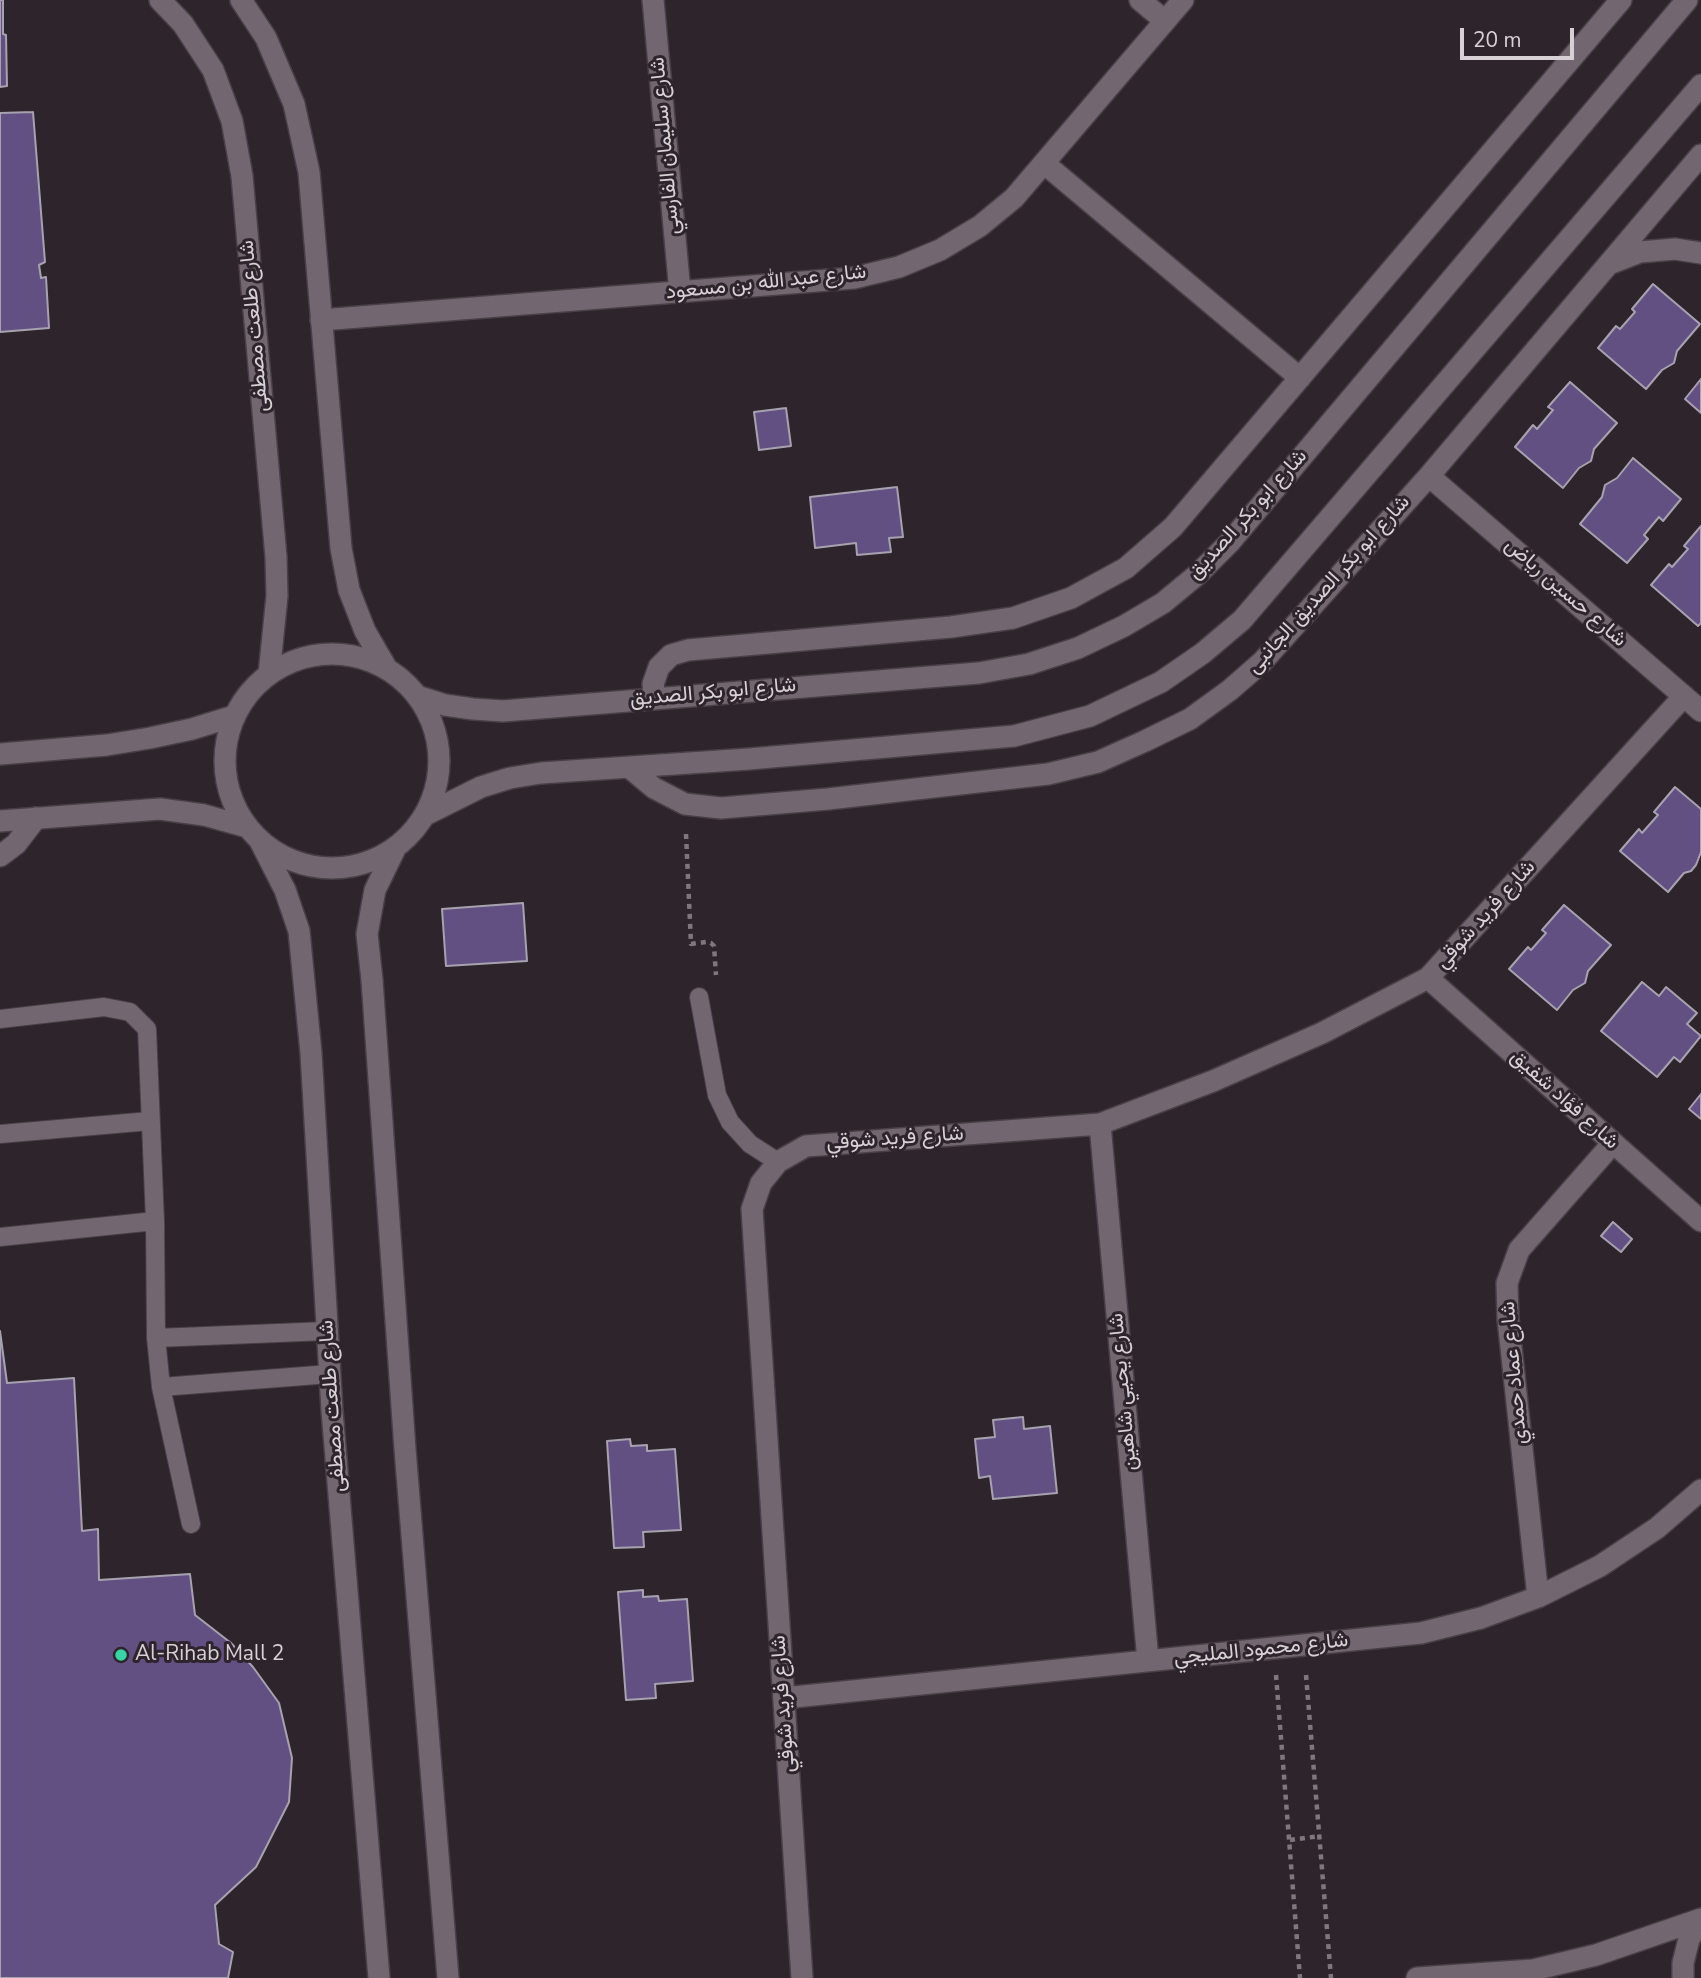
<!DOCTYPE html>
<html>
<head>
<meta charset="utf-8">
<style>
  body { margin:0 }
  #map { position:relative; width:1701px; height:1978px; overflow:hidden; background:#2e242c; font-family:"Nunito Sans",sans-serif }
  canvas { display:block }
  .scale { position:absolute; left:1460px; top:28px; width:114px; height:32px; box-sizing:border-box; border:4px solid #d7d1d6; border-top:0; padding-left:9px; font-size:21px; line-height:24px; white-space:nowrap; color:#d7d1d6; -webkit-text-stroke:5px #2e242c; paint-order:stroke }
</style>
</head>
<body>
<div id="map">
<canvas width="1701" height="1978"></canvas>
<div class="scale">20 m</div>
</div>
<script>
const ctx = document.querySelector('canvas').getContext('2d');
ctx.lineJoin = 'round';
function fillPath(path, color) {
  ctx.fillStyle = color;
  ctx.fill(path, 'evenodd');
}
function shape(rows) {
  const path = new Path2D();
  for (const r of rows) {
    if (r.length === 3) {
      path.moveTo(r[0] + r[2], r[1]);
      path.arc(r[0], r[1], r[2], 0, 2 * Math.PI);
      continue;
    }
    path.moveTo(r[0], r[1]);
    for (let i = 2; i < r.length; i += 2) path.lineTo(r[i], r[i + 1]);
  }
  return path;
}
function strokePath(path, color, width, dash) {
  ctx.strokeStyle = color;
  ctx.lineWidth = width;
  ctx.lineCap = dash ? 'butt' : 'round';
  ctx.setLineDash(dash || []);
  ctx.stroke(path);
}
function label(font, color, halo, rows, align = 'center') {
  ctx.font = font + ' "Nunito Sans",Vazirmatn,sans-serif';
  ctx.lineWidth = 6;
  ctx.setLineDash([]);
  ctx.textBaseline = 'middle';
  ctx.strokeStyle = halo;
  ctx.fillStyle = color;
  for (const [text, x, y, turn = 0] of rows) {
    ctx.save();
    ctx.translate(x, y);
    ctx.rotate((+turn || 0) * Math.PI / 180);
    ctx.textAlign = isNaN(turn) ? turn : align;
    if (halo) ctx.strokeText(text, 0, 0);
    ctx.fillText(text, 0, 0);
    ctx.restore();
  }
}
const building = shape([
  [0,0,3,0,3,34,6,35,7,86,0,87,0,0],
  [33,112,45,262,39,265,41,278,46,277,49,328,0,332,0,113,33,112],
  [1653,284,1700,324,1677,351,1674,363,1662,370,1646,389,1598,348,1616,326,1620,329,1635,312,1632,309,1653,284],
  [1701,379,1701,413,1685,399,1701,379],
  [1570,382,1617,423,1594,449,1591,461,1579,468,1563,488,1515,447,1533,425,1537,429,1553,410,1548,407,1570,382],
  [786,408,791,446,759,450,754,412,786,408],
  [1633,458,1681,499,1663,521,1659,517,1644,535,1648,539,1627,563,1580,524,1602,497,1605,485,1617,478,1633,458],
  [897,487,903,537,889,538,891,552,857,555,856,543,815,548,810,497,897,487],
  [1701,526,1701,623,1698,626,1651,585,1669,564,1672,567,1688,549,1684,546,1701,526],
  [1675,787,1701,809,1701,852,1696,865,1691,871,1684,873,1668,892,1620,851,1639,829,1642,833,1658,815,1654,812,1675,787],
  [523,903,527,961,446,966,442,909,523,903],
  [1564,905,1611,945,1588,971,1585,983,1573,990,1557,1010,1509,969,1528,947,1531,950,1546,933,1542,930,1564,905],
  [1642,982,1659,996,1666,987,1697,1013,1687,1024,1701,1036,1680,1062,1674,1057,1657,1077,1601,1031,1642,982],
  [1701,1094,1701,1119,1689,1109,1701,1094],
  [1613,1222,1632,1239,1621,1252,1601,1236,1613,1222],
  [0,1331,7,1383,74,1378,82,1531,98,1529,99,1580,190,1574,195,1615,231,1643,253,1667,279,1703,292,1758,289,1802,256,1867,215,1905,219,1944,233,1952,228,1978,0,1978,0,1331],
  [1023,1417,1024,1429,1050,1426,1057,1493,993,1499,990,1476,979,1478,975,1439,995,1437,993,1420,1023,1417],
  [630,1439,631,1446,647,1445,647,1451,675,1449,681,1530,643,1532,644,1547,614,1548,607,1441,630,1439],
  [643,1590,643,1597,658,1596,659,1601,687,1599,693,1681,655,1684,656,1698,626,1700,618,1592,643,1590]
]);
const path = shape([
  [686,834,691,944,706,942,711,943,714,946,716,975],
  [1276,1675,1300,1978],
  [1306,1675,1331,1978],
  [1290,1840,1320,1836]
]);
const lane = shape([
  [699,997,717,1095,730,1122,750,1144,778,1162],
  [0,1019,104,1007,130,1012,147,1029,155,1221,156,1338,161,1387,191,1524],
  [0,1134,150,1121],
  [0,1237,155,1221],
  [156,1338,327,1331],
  [161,1387,330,1374]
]);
const street = shape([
  [653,0,680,292],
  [1140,0,1165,21],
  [1045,164,1300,378],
  [1609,264,1640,252,1675,249,1701,253],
  [321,320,854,278,899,267,940,250,980,226,1014,198,1183,0],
  [1429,476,1701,711],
  [655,698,653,684,659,667,671,655,688,650,951,627,1013,618,1071,598,1126,568,1173,527,1621,0],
  [630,768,654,788,685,804,721,808,828,799,1048,774,1098,762,1145,741,1190,719,1230,690,1262,662,1429,476,1701,155],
  [0,856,16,844,36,818],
  [1428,978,1701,1221],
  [1100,1124,1148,1661],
  [1538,1597,1508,1319,1507,1283,1519,1250,1613,1143],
  [784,1698,1421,1633,1481,1618,1538,1597,1600,1566,1657,1528,1701,1490],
  [802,1978,752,1209,761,1183,778,1162,806,1146,1100,1124,1213,1081,1322,1033,1428,978,1684,696],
  [1417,1978,1533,1970,1596,1955,1701,1919],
  [1683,1978,1683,1963,1689,1939,1701,1920]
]);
const secondary = shape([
  [160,0,183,24,213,70,232,121,242,176,276,557,277,596,269,674],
  [241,0,266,38,294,104,309,172,341,548,349,590,365,631,387,669],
  [332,761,107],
  [417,696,445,705,473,709,503,711,979,673,1029,664,1078,648,1124,626,1163,603,1198,574,1230,542,1687,0],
  [0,754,107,745,150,738,192,729,234,716],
  [425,815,481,787,510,778,541,773,749,759,1014,736,1090,716,1161,682,1203,653,1242,620,1701,85],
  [0,821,160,809,204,815,247,827],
  [260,841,285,890,299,931,311,1053,332,1410,379,1978],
  [395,849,375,890,367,934,372,980,405,1449,448,1978]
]);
const markers = [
  [121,1655,7,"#39d4a5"]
];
const streetNames = [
  ["شارع سليمان الفارسي",666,146,-95],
  ["شارع عبد الله بن مسعود",766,283,-6],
  ["شارع طلعت مصطفى",255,326,-95],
  ["شارع ابو بكر الصديق",1248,515,-48],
  ["شارع ابو بكر الصديق الجانبى",1329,585,-48],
  ["شارع حسين رياض",1565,593,41],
  ["شارع ابو بكر الصديق",713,693,-5],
  ["شارع فريد شوقي",1486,915,-48],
  ["شارع فؤاد شفيق",1564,1100,42],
  ["شارع فريد شوقي",895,1139,-4],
  ["شارع عماد حمدي",1515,1373,-95],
  ["شارع يحيي شاهين",1124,1392,-95],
  ["شارع طلعت مصطفى",333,1406,-94],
  ["شارع محمود المليجي",1261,1650,-6],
  ["شارع فريد شوقي",784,1704,-94]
];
const poiNames = [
  ["Al-Rihab Mall 2",135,1655]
];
fillPath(building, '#635083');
strokePath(building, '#a6a2af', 2);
strokePath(lane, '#484046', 20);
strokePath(street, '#484046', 24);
strokePath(secondary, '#484046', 24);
strokePath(path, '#7f777e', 4.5, [5, 5]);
strokePath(lane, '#726770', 18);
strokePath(street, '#726770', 21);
strokePath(secondary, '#726770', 21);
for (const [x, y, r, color] of markers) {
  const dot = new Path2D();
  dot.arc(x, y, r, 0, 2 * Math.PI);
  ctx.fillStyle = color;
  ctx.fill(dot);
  strokePath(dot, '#2e242c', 2.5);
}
label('21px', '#d7d1d6', '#2e242c', streetNames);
label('21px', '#d7d1d6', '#2e242c', poiNames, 'left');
</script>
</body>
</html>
